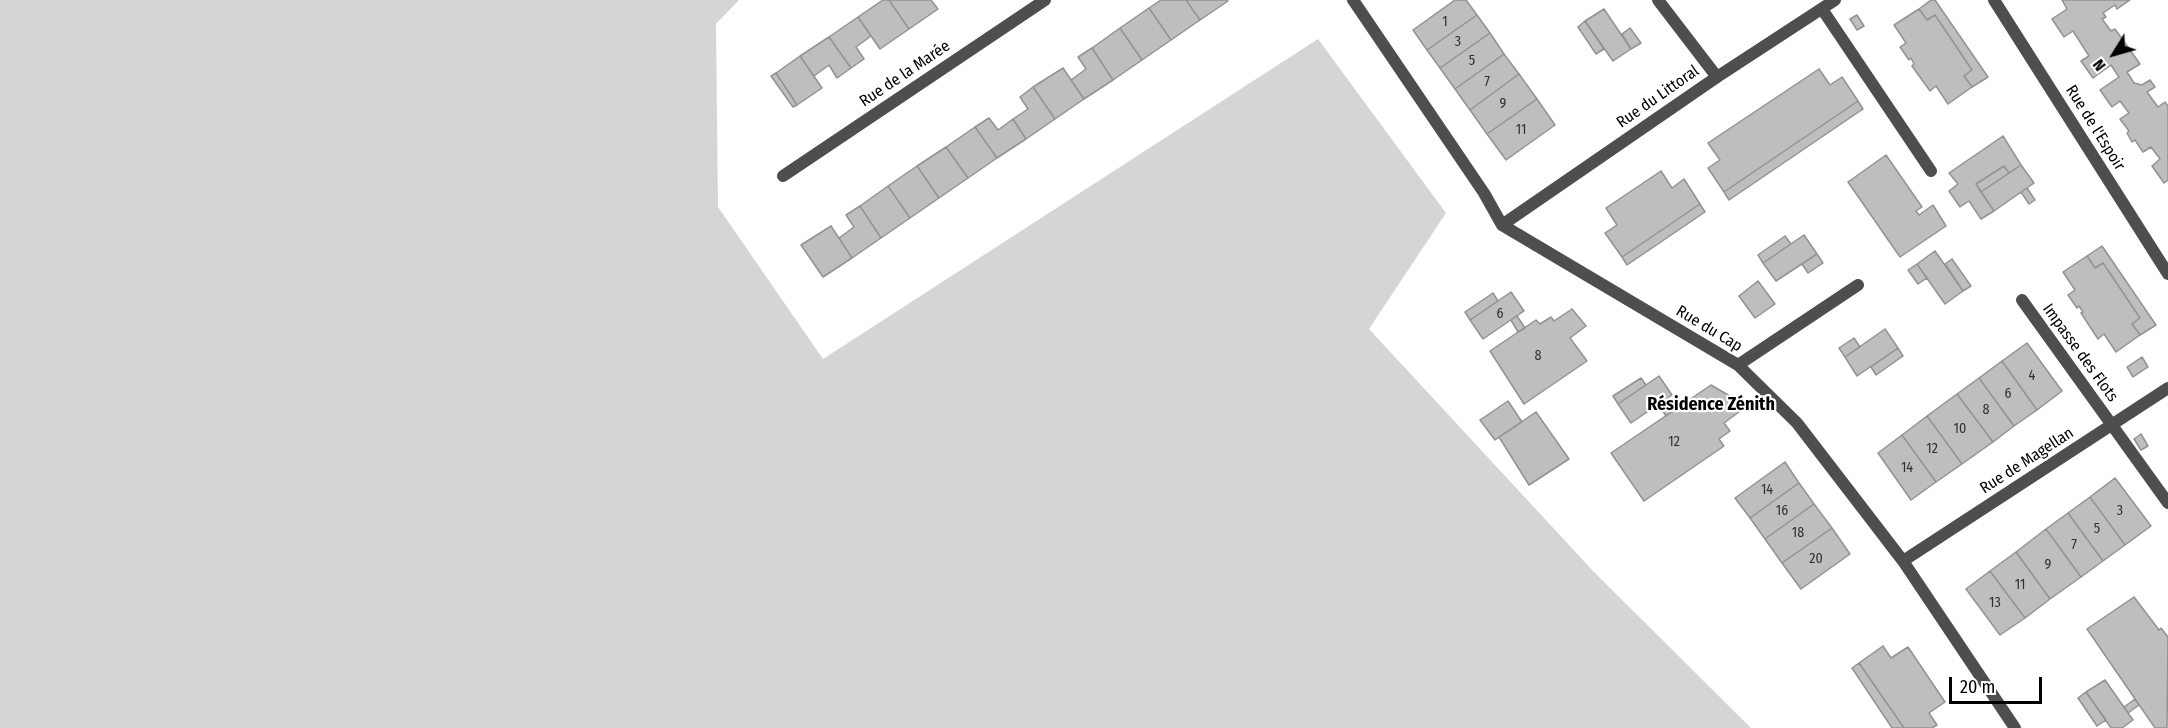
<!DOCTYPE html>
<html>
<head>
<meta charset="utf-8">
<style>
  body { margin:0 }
  #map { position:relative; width:2168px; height:728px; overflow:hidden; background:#fff; font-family:"Fira Sans Condensed",sans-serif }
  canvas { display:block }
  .north { position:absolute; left:2084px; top:24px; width:60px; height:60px; -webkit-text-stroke:4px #fff; paint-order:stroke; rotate:233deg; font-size:16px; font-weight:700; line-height:24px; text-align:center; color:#000 }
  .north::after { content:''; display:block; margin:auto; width:21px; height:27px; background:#000; clip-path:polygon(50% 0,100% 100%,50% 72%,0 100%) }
  .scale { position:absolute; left:1949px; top:677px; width:93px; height:27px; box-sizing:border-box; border:3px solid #000; border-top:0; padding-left:8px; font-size:18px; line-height:21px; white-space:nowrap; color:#000; -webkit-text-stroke:4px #fff; paint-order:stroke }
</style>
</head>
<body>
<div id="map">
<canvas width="2168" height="728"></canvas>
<div class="north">N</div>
<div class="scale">20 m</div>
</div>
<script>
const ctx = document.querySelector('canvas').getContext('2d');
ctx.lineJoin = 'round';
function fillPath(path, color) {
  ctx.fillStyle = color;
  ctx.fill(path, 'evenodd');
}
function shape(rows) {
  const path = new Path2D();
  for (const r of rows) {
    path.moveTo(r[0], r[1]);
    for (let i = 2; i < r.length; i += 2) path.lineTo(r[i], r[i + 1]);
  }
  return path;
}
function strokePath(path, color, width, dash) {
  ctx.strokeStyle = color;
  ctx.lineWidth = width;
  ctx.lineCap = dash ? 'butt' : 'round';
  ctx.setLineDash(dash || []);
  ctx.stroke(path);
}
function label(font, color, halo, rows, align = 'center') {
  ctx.font = font + ' "Fira Sans Condensed",sans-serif';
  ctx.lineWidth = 4.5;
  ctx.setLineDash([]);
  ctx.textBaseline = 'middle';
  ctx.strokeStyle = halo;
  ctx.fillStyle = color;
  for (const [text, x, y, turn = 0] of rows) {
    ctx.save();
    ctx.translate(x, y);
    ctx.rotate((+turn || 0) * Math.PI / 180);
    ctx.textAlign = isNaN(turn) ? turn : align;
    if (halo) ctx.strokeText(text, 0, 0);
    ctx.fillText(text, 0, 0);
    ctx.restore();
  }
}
const green = shape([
  [0,0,739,0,716,24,718,207,823,359,1318,39,1446,213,1369,329,1594,572,1751,728,0,728]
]);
const building = shape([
  [883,0,889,0,909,29,880,49,858,17,883,0],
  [889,0,931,0,938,9,909,29,889,0],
  [1161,0,1186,0,1200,20,1171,40,1149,8,1161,0],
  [1186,0,1227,0,1228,1,1200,20,1186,0],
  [1455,0,1466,0,1477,15,1427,50,1413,30,1455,0],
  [1931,0,1935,0,1988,77,1972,87,1964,76,1972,70,1935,15,1927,20,1919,9,1931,0],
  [2062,0,2130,0,2117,9,2115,5,2103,13,2106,17,2102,19,2111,31,2115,29,2140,64,2127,72,2134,83,2142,85,2150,80,2155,87,2147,92,2158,107,2165,102,2168,106,2168,180,2164,183,2152,166,2160,159,2151,147,2143,152,2135,140,2132,142,2127,133,2129,131,2120,119,2129,113,2120,101,2112,107,2100,90,2119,77,2111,65,2093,78,2081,61,2089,56,2073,31,2064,37,2052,19,2067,9,2062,0],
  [1149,8,1171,40,1142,60,1120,28,1149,8],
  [1604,9,1631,49,1613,61,1585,21,1604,9],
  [1919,9,1927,20,1935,15,1972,70,1964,76,1972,87,1948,104,1936,86,1930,91,1912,66,1914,64,1911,58,1909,60,1900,47,1906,43,1894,25,1919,9],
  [1477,15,1490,33,1440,68,1427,50,1477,15],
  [1857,15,1864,26,1857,30,1850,19,1857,15],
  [858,17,871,36,856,47,864,59,851,68,829,37,858,17],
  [1585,21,1604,49,1596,54,1578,27,1585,21],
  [1120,28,1142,60,1113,80,1092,48,1120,28],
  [1630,28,1641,43,1631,49,1622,34,1630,28],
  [1490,33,1504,54,1455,89,1440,68,1490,33],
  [829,37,851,68,837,78,829,65,814,76,800,56,829,37],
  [1092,48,1113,80,1084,99,1071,80,1086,69,1078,57,1092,48],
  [1504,54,1519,74,1470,110,1455,89,1504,54],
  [800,56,822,88,797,105,776,73,800,56],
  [1063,68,1084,99,1055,119,1033,87,1063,68],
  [1819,69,1830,85,1842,77,1858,101,1724,192,1708,168,1720,160,1708,143,1819,69],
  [776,73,797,105,793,107,771,76,776,73],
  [1519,74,1537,99,1487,134,1470,110,1519,74],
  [1033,87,1055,119,1026,139,1013,119,1028,109,1020,97,1033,87],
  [1537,99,1555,125,1506,160,1487,134,1537,99],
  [1858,101,1863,109,1729,200,1724,192,1858,101],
  [989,118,998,130,1013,119,1026,139,997,158,975,127,989,118],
  [975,127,997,158,968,178,946,147,975,127],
  [2003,136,2021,165,2009,173,2004,166,1976,184,1994,211,1981,219,1969,201,1960,207,1949,191,1958,184,1949,173,2003,136],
  [946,147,968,178,939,198,917,166,946,147],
  [1886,155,1922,207,1916,211,1919,215,1933,205,1946,226,1900,257,1848,182,1886,155],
  [2021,165,2034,183,1994,211,1981,192,2021,165],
  [917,166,939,198,910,218,888,186,917,166],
  [2004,166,2009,173,1981,192,1976,184,2004,166],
  [1661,171,1672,188,1684,179,1700,204,1622,257,1605,233,1617,225,1606,208,1661,171],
  [888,186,910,218,881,238,860,206,888,186],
  [2027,188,2035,200,2029,204,2021,192,2027,188],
  [1700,204,1705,212,1627,265,1622,257,1700,204],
  [860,206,881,238,852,258,839,238,854,227,846,215,860,206],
  [831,226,852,258,823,277,801,245,831,226],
  [1804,235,1817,254,1776,281,1763,263,1804,235],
  [1785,236,1791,244,1763,263,1758,255,1785,236],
  [2102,246,2156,325,2140,335,2132,324,2140,318,2103,263,2095,268,2087,256,2102,246],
  [1935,251,1963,291,1945,304,1917,264,1935,251],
  [1817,254,1823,263,1808,273,1802,264,1817,254],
  [2087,256,2095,268,2103,263,2140,318,2132,324,2140,335,2116,352,2104,334,2098,339,2081,313,2083,312,2079,306,2077,308,2068,295,2075,290,2063,272,2087,256],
  [1952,259,1971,286,1963,291,1945,264,1952,259],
  [1917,264,1927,278,1918,284,1908,270,1917,264],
  [1758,281,1775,304,1755,318,1739,296,1758,281],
  [1511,292,1524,311,1483,339,1470,320,1511,292],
  [1493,293,1498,301,1470,320,1465,312,1493,293],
  [1572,309,1586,326,1570,338,1587,361,1524,404,1490,351,1536,320,1540,324,1551,317,1554,321,1572,309],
  [1517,316,1525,328,1518,332,1511,320,1517,316],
  [1885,329,1898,348,1857,376,1845,357,1885,329],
  [1854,338,1860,347,1845,357,1839,348,1854,338],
  [2027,343,2062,391,2037,410,2002,361,2027,343],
  [1898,348,1903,356,1876,375,1871,367,1898,348],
  [2142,357,2148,367,2133,377,2127,367,2142,357],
  [2002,361,2037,410,2014,426,1979,378,2002,361],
  [1659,376,1672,395,1631,423,1618,404,1659,376],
  [1641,378,1646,385,1618,404,1613,396,1641,378],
  [1979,378,2014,426,1993,442,1957,394,1979,378],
  [2108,384,2115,394,2108,399,2101,388,2108,384],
  [1711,385,1747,406,1724,423,1730,431,1719,439,1724,446,1644,501,1611,453,1711,385],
  [1957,394,1993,442,1962,464,1927,416,1957,394],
  [1664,400,1672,412,1666,416,1658,404,1664,400],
  [1508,401,1522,422,1495,440,1480,420,1508,401],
  [1536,412,1569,459,1529,485,1499,437,1536,412],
  [1927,416,1962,464,1936,482,1902,435,1927,416],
  [2141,434,2148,446,2141,450,2134,439,2141,434],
  [1902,435,1936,482,1911,500,1878,453,1902,435],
  [1785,462,1799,483,1750,518,1735,498,1785,462],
  [2115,478,2151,526,2125,545,2090,497,2115,478],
  [1799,483,1814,504,1765,539,1750,518,1799,483],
  [2090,497,2125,545,2103,561,2068,513,2090,497],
  [1814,504,1832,528,1782,563,1765,539,1814,504],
  [2068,513,2103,561,2081,577,2046,529,2068,513],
  [1832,528,1850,554,1801,589,1782,563,1832,528],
  [2046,529,2081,577,2050,599,2016,552,2046,529],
  [2016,552,2050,599,2025,618,1990,571,2016,552],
  [1990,571,2025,618,2000,635,1966,589,1990,571],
  [2134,597,2159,630,2161,628,2168,637,2167,728,2155,728,2087,629,2134,597],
  [1883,646,1891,658,1908,647,1945,702,1929,713,1937,725,1932,728,1904,728,1859,663,1883,646],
  [1859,663,1904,728,1892,728,1852,668,1859,663],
  [2105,680,2133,720,2122,728,2111,728,2086,692,2105,680],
  [2086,692,2106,720,2097,726,2078,698,2086,692],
  [2135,699,2139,705,2128,713,2124,707,2135,699]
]);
const lane = shape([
  [1658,0,1717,77]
]);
const street = shape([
  [1353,0,1484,193,1502,225,1738,365,1797,423,1903,561,2015,728],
  [1994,0,2168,274],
  [1822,9,1931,171],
  [783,176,1045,0],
  [1502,225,1717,77,1835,0],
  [2022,300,2168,503],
  [1738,365,1858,285],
  [1903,561,2168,388]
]);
const numberNames = [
  ["1",1445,22],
  ["3",1458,42],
  ["5",1472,61],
  ["7",1487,82],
  ["9",1503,104],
  ["11",1521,130],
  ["6",1500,314],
  ["8",1538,356],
  ["4",2032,376],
  ["6",2008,394],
  ["8",1986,410],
  ["10",1960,429],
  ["12",1674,442],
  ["12",1932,449],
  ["14",1907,468],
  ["14",1767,490],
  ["16",1782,511],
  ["3",2120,511],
  ["5",2097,529],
  ["18",1798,533],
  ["7",2074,545],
  ["20",1816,559],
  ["9",2048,565],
  ["11",2020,585],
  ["13",1995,603]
];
const streetNames = [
  ["Rue de la Marée",905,74,-34],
  ["Rue du Littoral",1658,97,-35],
  ["Rue de l'Espoir",2095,128,58],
  ["Rue du Cap",1709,329,31],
  ["Impasse des Flots",2080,353,54],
  ["Rue de Magellan",2027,461,-33]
];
const neighbourhoodNames = [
  ["Résidence Zénith",1711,405]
];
fillPath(green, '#d5d5d5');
fillPath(building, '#bebebe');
strokePath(building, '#929292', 1.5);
strokePath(lane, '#4e4e4e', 12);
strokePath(street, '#4e4e4e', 12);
label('14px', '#303030', null, numberNames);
label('16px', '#000', '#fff', streetNames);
label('bold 18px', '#000', '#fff', neighbourhoodNames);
</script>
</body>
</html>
